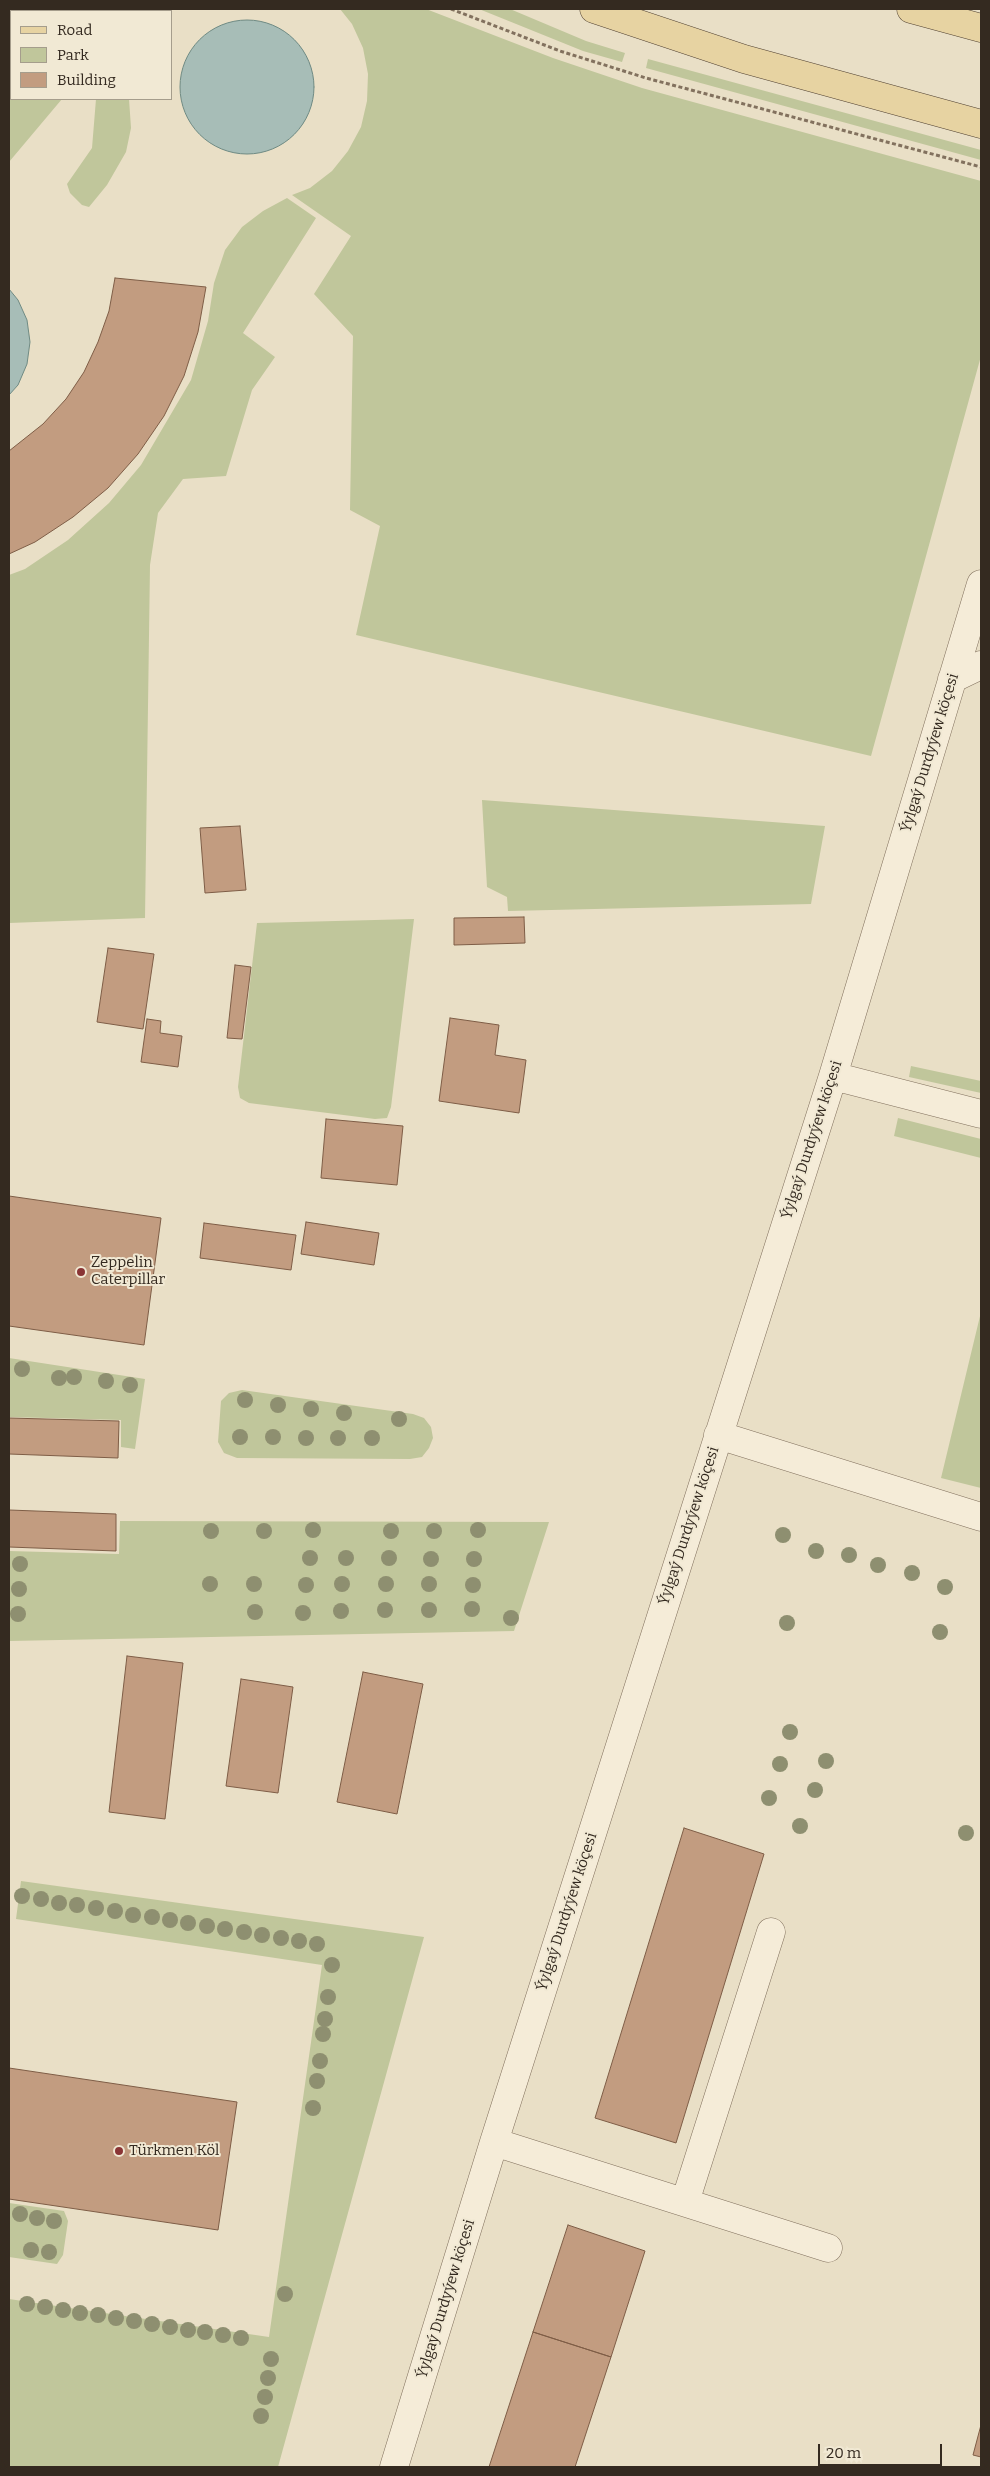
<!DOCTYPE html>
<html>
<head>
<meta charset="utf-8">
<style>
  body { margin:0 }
  #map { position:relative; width:990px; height:2476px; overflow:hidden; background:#e9dfc6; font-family:Bitter,serif }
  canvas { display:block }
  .frame { position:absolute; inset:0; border:10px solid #342a20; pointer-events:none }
  .legend { position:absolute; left:10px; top:10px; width:162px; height:90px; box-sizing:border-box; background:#f1e9d4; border:1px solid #a59d8c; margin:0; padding:6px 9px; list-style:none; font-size:15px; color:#342a20 }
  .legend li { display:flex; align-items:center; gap:10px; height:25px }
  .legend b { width:25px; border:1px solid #a59d8c }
  .scale { position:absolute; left:818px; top:2444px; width:124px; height:22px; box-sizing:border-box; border:2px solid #342a20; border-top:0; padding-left:6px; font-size:15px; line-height:18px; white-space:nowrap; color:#342a20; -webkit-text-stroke:4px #f1e9d4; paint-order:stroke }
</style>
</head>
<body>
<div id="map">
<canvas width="990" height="2476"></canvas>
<div class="frame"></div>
<ul class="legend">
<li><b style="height:6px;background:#e7d3a2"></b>Road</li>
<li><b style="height:14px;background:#c0c69b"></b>Park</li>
<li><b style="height:14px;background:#c29c80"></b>Building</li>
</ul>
<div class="scale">20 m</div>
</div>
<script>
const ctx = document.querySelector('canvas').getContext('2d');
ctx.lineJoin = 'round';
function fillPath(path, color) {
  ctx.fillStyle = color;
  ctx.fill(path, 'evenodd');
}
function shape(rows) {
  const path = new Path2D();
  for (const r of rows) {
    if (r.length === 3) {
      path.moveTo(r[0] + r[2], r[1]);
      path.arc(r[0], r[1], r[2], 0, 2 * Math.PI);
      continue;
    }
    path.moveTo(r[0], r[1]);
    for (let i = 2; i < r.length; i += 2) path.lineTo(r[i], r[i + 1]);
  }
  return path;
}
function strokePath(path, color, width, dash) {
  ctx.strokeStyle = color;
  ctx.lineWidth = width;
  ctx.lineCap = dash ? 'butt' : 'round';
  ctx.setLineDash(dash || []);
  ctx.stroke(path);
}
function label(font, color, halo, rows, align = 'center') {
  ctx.font = font + ' Bitter,serif';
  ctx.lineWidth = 4;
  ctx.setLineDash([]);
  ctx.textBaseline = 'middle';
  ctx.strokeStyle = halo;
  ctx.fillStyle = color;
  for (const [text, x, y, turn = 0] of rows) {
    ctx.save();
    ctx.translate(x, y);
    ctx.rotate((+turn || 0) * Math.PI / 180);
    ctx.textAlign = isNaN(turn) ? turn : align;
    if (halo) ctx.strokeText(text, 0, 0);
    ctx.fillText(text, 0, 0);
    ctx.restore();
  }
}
const green = shape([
  [340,9,426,9,553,58,642,88,981,181,981,356,871,756,356,635,380,526,350,510,353,336,314,294,351,236,292,195,310,188,332,171,348,151,361,127,367,101,368,74,363,48,352,24],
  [479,9,510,9,586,41,625,53,622,62,583,51],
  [648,59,981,150,981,160,646,68],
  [11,77,11,99,62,99,9,162,9,79],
  [96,99,129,99,131,128,126,152,107,185,89,207,82,205,70,193,67,184,92,148],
  [287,198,316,218,243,333,275,357,252,390,226,476,183,479,158,513,150,565,145,918,9,923,9,575,25,569,68,540,109,503,141,465,191,380,208,321,214,283,225,250,242,227,263,211],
  [482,800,825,826,811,904,508,911,507,897,487,887],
  [414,919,391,1107,387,1118,375,1119,249,1103,240,1098,238,1087,257,923],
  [911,1066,981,1081,981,1093,909,1077],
  [898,1118,981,1139,981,1158,894,1136],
  [981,1312,981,1488,941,1478],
  [9,1358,145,1379,135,1449,121,1447,121,1420,9,1417],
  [242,1390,413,1414,424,1418,431,1427,433,1438,429,1448,422,1457,410,1459,237,1458,224,1453,218,1442,221,1401,229,1393],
  [120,1521,549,1522,514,1631,9,1641,9,1551,119,1554],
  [21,1881,424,1937,278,2467,9,2467,9,2299,269,2337,322,1965,16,1919],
  [9,2203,64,2211,68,2221,63,2255,57,2264,9,2257]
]);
const water = shape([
  [247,87,67],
  [9,289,18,300,27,320,30,342,27,364,18,385,9,395,9,289]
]);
const building = shape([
  [115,278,206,287,198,332,184,376,164,416,138,454,108,488,73,517,35,542,9,554,9,451,43,424,66,399,84,372,98,342,109,311,115,278],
  [240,826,246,890,205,893,200,828,240,826],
  [524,917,525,943,454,945,454,918,524,917],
  [108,948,154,954,143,1029,97,1022,108,948],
  [235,965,251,967,242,1039,227,1038,235,965],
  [450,1018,499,1025,495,1055,526,1060,519,1113,439,1101,450,1018],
  [147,1019,161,1021,160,1033,182,1036,178,1067,141,1062,147,1019],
  [326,1119,403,1126,397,1185,321,1178,326,1119],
  [9,1196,161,1218,144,1345,9,1326,9,1196],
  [306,1222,379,1233,374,1265,301,1254,306,1222],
  [204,1223,296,1235,291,1270,200,1258,204,1223],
  [9,1418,119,1421,118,1458,9,1454,9,1418],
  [9,1510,116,1514,116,1551,9,1547,9,1510],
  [127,1656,183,1663,165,1819,109,1812,127,1656],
  [363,1672,423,1684,397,1814,337,1802,363,1672],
  [241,1679,293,1687,278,1793,226,1786,241,1679],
  [684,1828,764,1854,676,2143,595,2118,684,1828],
  [9,2068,237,2102,218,2230,9,2199,9,2068],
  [568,2225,645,2251,611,2357,533,2332,568,2225],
  [533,2332,611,2357,575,2467,489,2467,533,2332],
  [981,2425,981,2457,973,2455,981,2425]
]);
const path = shape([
  [451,9,560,51,646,78,981,167]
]);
const minor = shape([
  [952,679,981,665],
  [833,1076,981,1114],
  [718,1435,981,1517],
  [494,2142,828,2248],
  [685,2202,771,1932],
  [394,2467,494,2142,833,1076,981,584]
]);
const major = shape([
  [594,9,744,59,981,124],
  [911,9,981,28]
]);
const trees = [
  [22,1369],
  [74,1377],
  [59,1378],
  [106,1381],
  [130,1385],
  [245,1400],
  [278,1405],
  [311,1409],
  [344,1413],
  [399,1419],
  [240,1437],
  [273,1437],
  [306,1438],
  [338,1438],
  [372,1438],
  [313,1530],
  [478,1530],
  [211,1531],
  [264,1531],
  [391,1531],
  [434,1531],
  [783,1535],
  [816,1551],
  [849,1555],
  [310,1558],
  [346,1558],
  [389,1558],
  [431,1559],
  [474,1559],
  [20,1564],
  [878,1565],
  [912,1573],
  [210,1584],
  [254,1584],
  [342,1584],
  [386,1584],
  [429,1584],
  [306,1585],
  [473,1585],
  [945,1587],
  [19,1589],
  [472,1609],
  [385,1610],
  [429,1610],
  [341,1611],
  [255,1612],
  [303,1613],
  [18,1614],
  [511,1618],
  [787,1623],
  [940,1632],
  [790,1732],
  [826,1761],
  [780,1764],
  [815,1790],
  [769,1798],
  [800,1826],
  [966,1833],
  [22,1896],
  [41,1899],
  [59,1903],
  [77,1905],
  [96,1908],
  [115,1911],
  [133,1915],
  [152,1917],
  [170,1920],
  [188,1923],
  [207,1926],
  [225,1929],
  [244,1932],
  [262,1935],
  [281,1938],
  [299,1941],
  [317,1944],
  [332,1965],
  [328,1997],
  [325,2019],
  [323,2034],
  [320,2061],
  [317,2081],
  [313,2108],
  [20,2214],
  [37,2218],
  [54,2221],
  [31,2250],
  [49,2252],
  [285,2294],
  [27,2304],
  [45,2307],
  [63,2310],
  [80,2313],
  [98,2315],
  [116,2318],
  [134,2321],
  [152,2324],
  [170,2327],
  [188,2330],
  [205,2332],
  [223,2335],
  [241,2338],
  [271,2359],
  [268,2378],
  [265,2397],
  [261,2416]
];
const markers = [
  [81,1272,5,"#8a3535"],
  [119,2151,5,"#8a3535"]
];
const streetNames = [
  ["Ýylgaý Durdyýew köçesi",930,753,-73],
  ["Ýylgaý Durdyýew köçesi",812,1140,-72],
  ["Ýylgaý Durdyýew köçesi",689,1526,-72],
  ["Ýylgaý Durdyýew köçesi",567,1912,-72],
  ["Ýylgaý Durdyýew köçesi",446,2299,-73]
];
const poiNames = [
  ["Zeppelin",91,1263],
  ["Caterpillar",91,1280],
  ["Türkmen Köl",129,2151]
];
fillPath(green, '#c0c69b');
fillPath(water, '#a7bdb7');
strokePath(water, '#6f8a83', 1);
fillPath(building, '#c29c80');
strokePath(building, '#7e5d46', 1);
strokePath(minor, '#82715e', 29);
strokePath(major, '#504031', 29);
strokePath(path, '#82715e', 3, [4, 2.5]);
strokePath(minor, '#f5ecd8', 28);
strokePath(major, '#e7d3a2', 28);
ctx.fillStyle = '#8e8f70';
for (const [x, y] of trees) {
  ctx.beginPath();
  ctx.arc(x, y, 8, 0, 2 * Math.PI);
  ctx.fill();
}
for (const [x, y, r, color] of markers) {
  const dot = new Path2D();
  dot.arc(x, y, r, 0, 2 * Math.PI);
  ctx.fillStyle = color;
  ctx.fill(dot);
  strokePath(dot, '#f1e9d4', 2);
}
label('15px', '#342a20', '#f1e9d4', streetNames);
label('15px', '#342a20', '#f1e9d4', poiNames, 'left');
</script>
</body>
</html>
